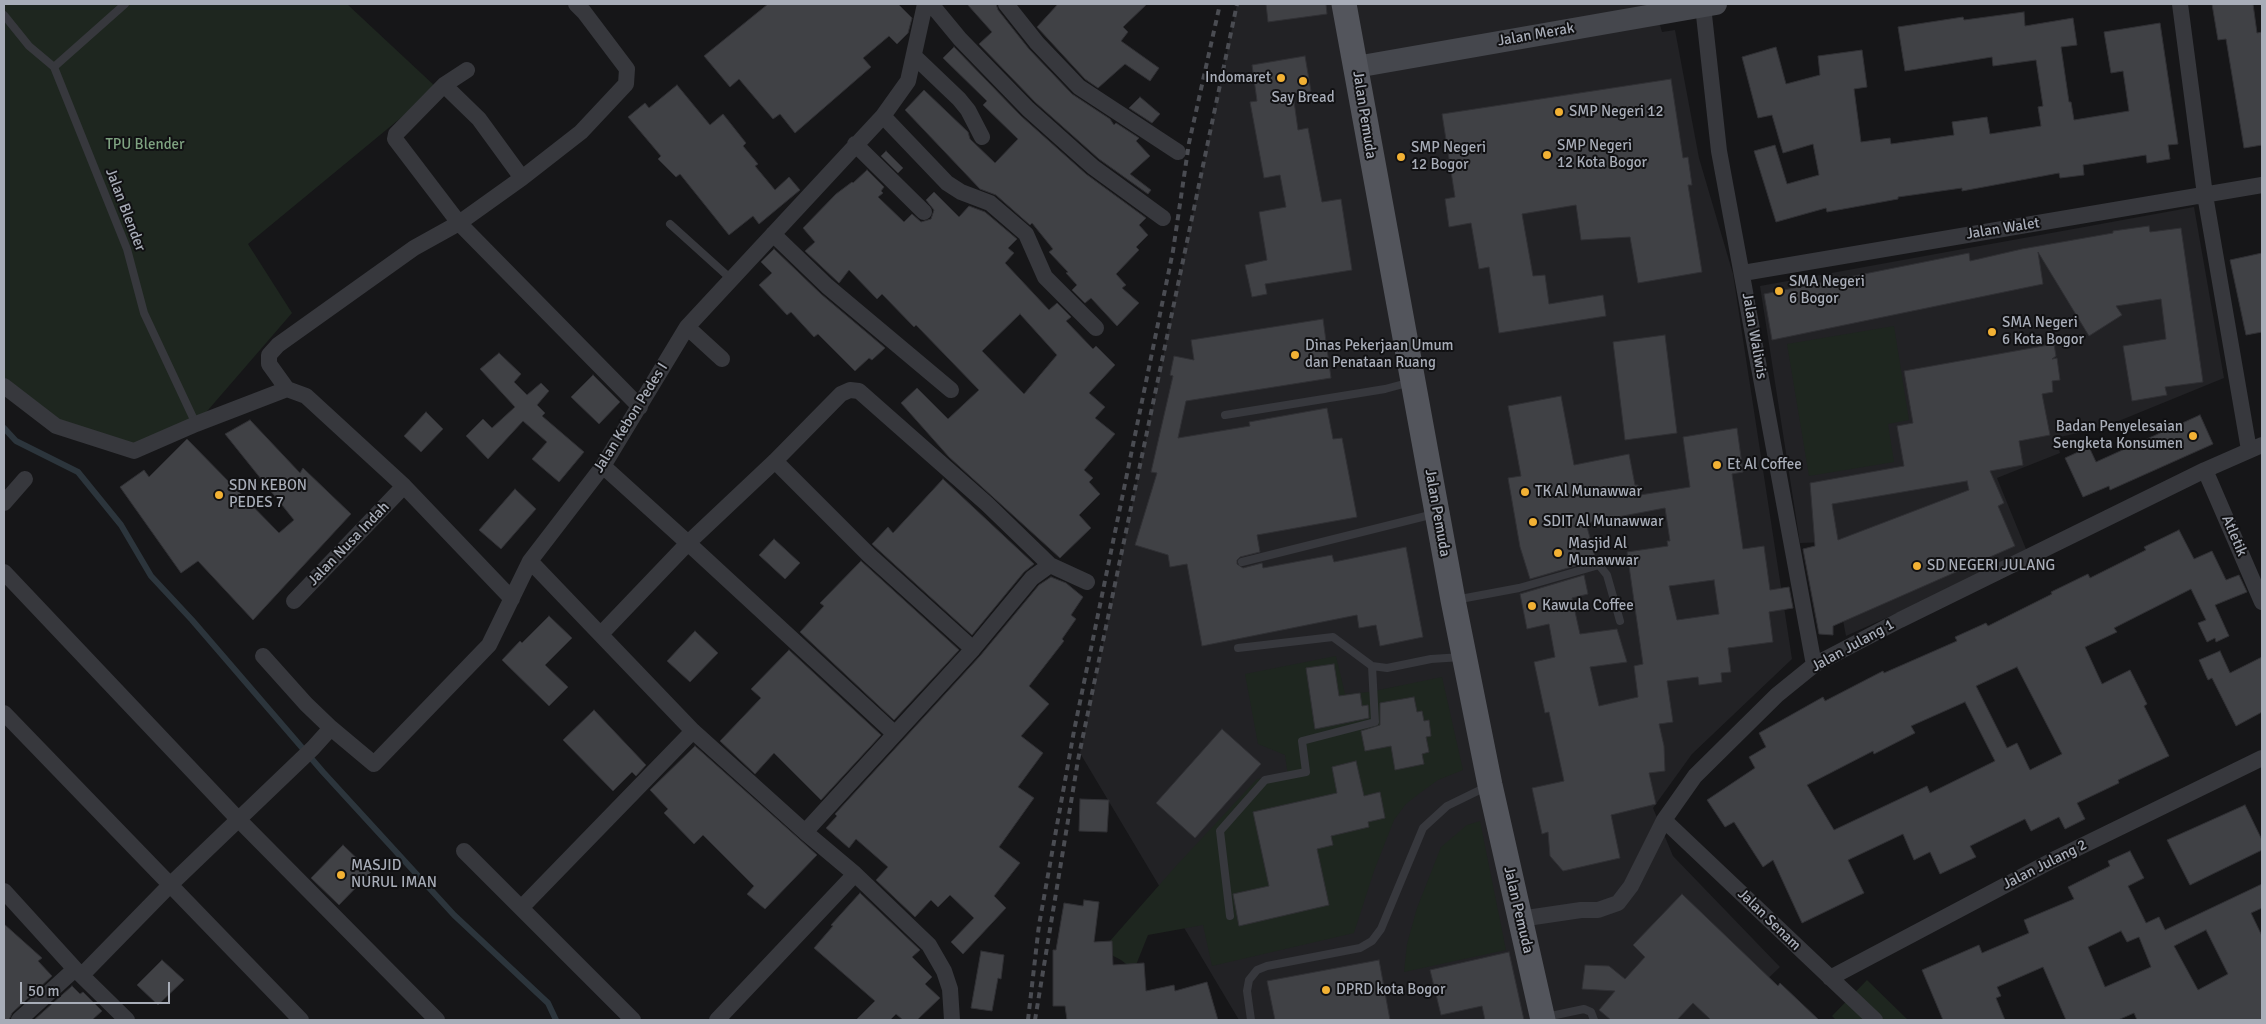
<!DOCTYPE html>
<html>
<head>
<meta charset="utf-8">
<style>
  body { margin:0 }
  #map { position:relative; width:2266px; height:1024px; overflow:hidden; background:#161618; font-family:Signika,sans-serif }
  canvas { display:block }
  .frame { position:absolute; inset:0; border:5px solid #a8adb8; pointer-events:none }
  .scale { position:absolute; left:20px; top:982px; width:150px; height:22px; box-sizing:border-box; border:2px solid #a8adb8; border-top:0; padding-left:6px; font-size:15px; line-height:18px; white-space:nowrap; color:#a8adb8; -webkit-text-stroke:4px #111113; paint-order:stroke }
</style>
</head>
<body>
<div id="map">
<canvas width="2266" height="1024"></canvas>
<div class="frame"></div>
<div class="scale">50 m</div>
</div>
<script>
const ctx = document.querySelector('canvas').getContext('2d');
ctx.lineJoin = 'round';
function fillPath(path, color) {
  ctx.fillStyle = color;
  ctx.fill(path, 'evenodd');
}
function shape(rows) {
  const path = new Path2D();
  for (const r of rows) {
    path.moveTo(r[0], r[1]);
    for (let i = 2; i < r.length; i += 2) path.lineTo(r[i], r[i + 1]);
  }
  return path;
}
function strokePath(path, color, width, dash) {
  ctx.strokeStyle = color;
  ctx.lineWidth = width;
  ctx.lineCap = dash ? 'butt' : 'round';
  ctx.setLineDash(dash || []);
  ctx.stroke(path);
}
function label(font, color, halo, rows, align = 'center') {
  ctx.font = font + ' Signika,sans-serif';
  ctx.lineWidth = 4;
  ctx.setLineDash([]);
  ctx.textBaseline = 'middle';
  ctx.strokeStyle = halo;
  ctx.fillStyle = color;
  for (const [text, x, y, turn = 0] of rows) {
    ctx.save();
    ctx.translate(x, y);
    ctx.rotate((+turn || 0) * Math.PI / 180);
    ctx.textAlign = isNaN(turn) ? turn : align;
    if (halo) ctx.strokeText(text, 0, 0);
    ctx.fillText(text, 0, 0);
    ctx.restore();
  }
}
const built = shape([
  [1237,4,1654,4,1662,32,1675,30,1699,158,1733,274,1792,659,1692,754,1653,808,1673,856,1780,967,1725,1020,1239,1020,1080,753],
  [2194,207,2224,378,2104,427,2056,438,2060,453,1997,478,2028,554,1846,636,1828,542,1800,543,1760,286]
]);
const green = shape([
  [4,4,347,4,437,88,248,244,292,313,196,424,134,451,56,426,4,386],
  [1894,326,1909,420,1888,424,1894,462,1809,476,1787,344],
  [1336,656,1345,694,1369,692,1442,677,1463,770,1438,780,1420,793,1406,804,1394,820,1374,871,1354,933,1212,966,1203,925,1148,935,1134,970,1121,960,1102,950,1176,866,1257,779,1288,776,1285,755,1258,744,1245,674],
  [1480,821,1506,950,1404,972,1407,944,1417,908,1441,847,1467,825],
  [1867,980,1908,1020,1836,1020,1832,1016]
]);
const stream = shape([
  [4,428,16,441,78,472,121,525,151,576,192,620,323,772,454,915,548,1003,556,1020]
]);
const building = shape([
  [768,4,898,4,912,18,908,33,897,44,889,36,863,58,871,67,795,133,780,114,773,119,739,79,730,87,704,56,768,4],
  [967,4,996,4,998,10,1029,49,1072,94,1110,119,1114,125,1116,123,1139,138,1136,141,1150,156,1130,174,1151,190,1148,194,1099,159,1035,102,979,44,992,32,967,4],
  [1058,4,1147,4,1123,27,1128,32,1121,41,1159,68,1150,81,1125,64,1098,88,1085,79,1037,27,1058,4],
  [1266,4,1326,4,1327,14,1268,22,1266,4],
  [2212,4,2253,4,2257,33,2262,32,2262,145,2244,148,2226,39,2218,40,2212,4],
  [2024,12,2025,26,2073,18,2077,45,2061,47,2069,102,2071,102,2074,120,2129,111,2123,71,2111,73,2104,32,2160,23,2178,144,2168,145,2170,159,2147,163,2146,155,2083,165,2084,175,2060,178,2059,173,1962,191,1962,188,1898,197,1898,199,1827,212,1826,208,1776,222,1754,151,1775,145,1787,184,1819,175,1813,144,1783,153,1772,115,1758,118,1742,57,1776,47,1786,84,1820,75,1818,56,1862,50,1867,87,1854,89,1861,142,1890,138,1891,144,1954,135,1952,122,1987,117,1990,134,2041,126,2038,107,2043,106,2036,60,1993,66,1992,57,1905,71,1898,27,1963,17,1964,20,2024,12],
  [954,47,1021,116,1086,174,1146,218,1139,225,1148,235,1136,247,1139,250,1116,274,1126,285,1122,288,1139,303,1117,326,1091,298,1085,303,1072,290,1077,285,1066,273,1068,272,1049,252,1053,249,1032,223,1030,225,996,195,980,189,905,110,924,90,968,132,970,139,995,163,1018,139,983,105,987,101,943,58,954,47],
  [1305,56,1311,91,1293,94,1298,130,1308,128,1322,202,1341,199,1352,270,1265,284,1267,294,1252,297,1245,265,1267,260,1259,212,1286,207,1280,175,1264,178,1250,102,1257,101,1252,65,1305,56],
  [1671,79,1683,158,1688,157,1692,185,1688,185,1702,272,1638,283,1630,237,1581,240,1576,205,1522,214,1533,276,1545,275,1549,304,1603,295,1606,316,1499,333,1489,267,1479,269,1471,223,1449,227,1445,199,1455,197,1442,114,1671,79],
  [677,85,710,125,723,114,746,143,743,146,758,164,755,166,775,190,789,177,800,190,759,224,753,216,729,235,680,174,676,177,658,159,661,156,628,117,645,103,649,108,677,85],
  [1140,97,1160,114,1152,123,1129,108,1140,97],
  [886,151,903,168,898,173,881,156,886,151],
  [867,170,884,187,881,191,883,193,878,197,904,222,912,214,921,222,931,219,934,210,926,200,934,192,959,217,969,206,985,212,1017,239,1008,248,1014,253,1005,263,1049,310,1057,303,1071,317,1066,321,1093,349,1096,346,1115,365,1089,393,1105,407,1095,418,1115,434,1084,470,1093,478,1089,482,1100,494,1079,515,1091,528,1060,558,949,457,901,403,917,388,948,419,979,390,916,325,914,327,882,294,877,299,849,270,839,283,805,251,815,242,803,228,836,194,852,182,853,183,867,170],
  [1020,314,1057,355,1024,394,982,351,1020,314],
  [2149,226,2150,232,2181,228,2203,382,2165,387,2167,395,2132,401,2123,346,2166,339,2161,299,2116,306,2122,315,2089,336,2038,252,2043,284,1772,340,1764,294,1969,253,1970,261,2022,249,2113,233,2113,231,2149,226],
  [774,249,821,294,885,348,872,360,869,358,855,371,818,334,814,337,791,312,787,315,759,285,772,273,761,262,774,249],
  [2262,253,2262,332,2246,335,2230,260,2262,253],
  [1323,319,1331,378,1186,401,1178,438,1250,426,1249,422,1327,408,1333,439,1342,438,1357,517,1257,535,1260,552,1240,557,1237,560,1237,564,1243,568,1262,563,1263,568,1332,555,1334,562,1406,547,1423,637,1380,646,1376,625,1359,628,1357,615,1202,646,1187,564,1170,567,1168,555,1135,545,1157,473,1151,472,1173,376,1170,375,1174,356,1194,360,1191,340,1323,319],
  [1665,335,1677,433,1625,440,1613,342,1665,335],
  [2054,344,2056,356,2052,359,2057,358,2060,380,2052,381,2053,392,2042,394,2050,435,2019,441,2023,465,1990,471,2004,503,1998,506,2015,546,1833,626,1833,635,1819,634,1803,549,1815,546,1810,483,1904,466,1897,426,1913,423,1904,371,2054,344],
  [1967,481,1969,490,1838,540,1832,504,1967,481],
  [499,353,521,374,514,382,527,395,541,383,549,391,537,405,545,413,542,416,584,452,559,482,532,459,547,442,523,421,488,459,466,436,483,419,492,428,515,407,480,369,499,353],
  [593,375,620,402,599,424,571,397,593,375],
  [1561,396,1574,465,1629,454,1635,485,1638,485,1640,495,1690,487,1683,437,1737,428,1743,472,1732,474,1743,549,1764,546,1770,590,1789,587,1793,608,1769,612,1773,642,1728,648,1731,672,1721,673,1722,682,1699,685,1698,677,1667,681,1673,722,1659,724,1664,746,1665,771,1649,773,1656,804,1611,815,1620,858,1563,871,1550,856,1548,832,1542,834,1532,788,1564,781,1549,712,1545,713,1534,662,1555,657,1549,624,1527,629,1520,594,1584,575,1588,594,1572,598,1580,634,1617,629,1627,662,1590,667,1599,706,1638,697,1634,666,1643,664,1627,552,1668,546,1667,541,1670,541,1665,508,1586,523,1596,560,1530,579,1520,547,1508,478,1521,476,1508,406,1561,396],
  [1714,580,1719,614,1677,620,1669,586,1714,580],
  [426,412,443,429,421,452,404,436,426,412],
  [2200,415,2213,444,2110,490,2109,486,2083,497,2065,458,2089,447,2096,462,2200,415],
  [250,420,300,473,303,468,351,514,253,620,198,561,181,573,120,487,144,470,149,477,187,439,279,533,294,520,225,434,250,420],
  [943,479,1034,564,1024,572,972,635,872,544,888,527,893,533,943,479],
  [515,489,536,509,501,549,479,530,515,489],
  [2179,530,2194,559,2212,551,2226,580,2239,575,2247,592,2215,605,2229,636,2216,642,2215,638,2207,642,2198,623,2206,620,2191,589,2114,628,2117,632,2085,647,2102,684,2130,670,2147,704,2144,706,2169,756,2118,780,2119,783,2077,803,2085,819,2065,829,2059,817,2031,831,2025,819,1970,846,1976,857,1940,874,1930,852,1914,860,1903,834,1848,860,1864,893,1802,923,1773,860,1763,867,1734,822,1725,827,1707,800,1755,768,1749,757,1766,747,1759,733,1823,697,1825,701,1883,671,1884,673,1957,641,1955,637,1986,623,1988,626,2052,594,2051,592,2088,574,2090,578,2146,550,2144,547,2179,530],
  [2017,667,2062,754,2030,770,2017,743,2007,748,1976,686,2017,667],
  [1965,702,1995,761,1930,793,1927,786,1834,830,1807,785,1873,751,1874,754,1915,733,1911,726,1965,702],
  [774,539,800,563,785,579,759,555,774,539],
  [861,561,959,650,894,720,800,632,824,606,820,603,861,561],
  [1051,577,1066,583,1083,597,1071,615,1076,619,1062,639,1064,641,1029,686,1049,704,1021,736,1043,753,1018,787,1034,798,999,847,1020,863,994,896,1006,908,963,954,951,942,974,918,950,895,938,907,931,900,915,917,876,880,888,867,856,839,849,848,826,828,837,816,835,814,980,656,1039,585,1051,577],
  [549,616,572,638,545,665,568,687,549,706,502,660,520,641,522,643,549,616],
  [695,631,718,653,690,682,667,661,695,631],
  [789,650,881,735,821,800,774,753,755,774,720,741,761,698,751,689,789,650],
  [2220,651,2230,673,2262,657,2262,712,2236,726,2212,678,2208,680,2199,660,2220,651],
  [1334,664,1339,696,1360,693,1362,706,1368,705,1369,718,1315,729,1306,668,1334,664],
  [1414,697,1417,712,1422,711,1424,721,1429,720,1431,736,1426,737,1429,752,1422,754,1424,764,1395,770,1391,746,1365,751,1361,731,1380,725,1380,703,1414,697],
  [594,710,646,765,636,776,632,772,613,791,563,740,594,710],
  [1222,729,1261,764,1195,838,1156,803,1222,729],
  [695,746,817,855,765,909,747,894,754,886,703,835,694,844,664,813,668,809,650,790,695,746],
  [1356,761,1364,796,1380,792,1385,818,1368,822,1369,827,1331,836,1333,845,1317,849,1329,905,1239,926,1233,894,1269,886,1253,812,1337,793,1332,767,1356,761],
  [1080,799,1109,800,1107,832,1079,831,1080,799],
  [2245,805,2262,840,2262,850,2190,885,2167,840,2245,805],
  [343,845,371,872,339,905,311,878,343,845],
  [2130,851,2144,878,2128,886,2146,923,2159,917,2165,930,2262,884,2262,908,2251,913,2262,936,2262,1020,2137,1020,2134,1013,2118,1020,2066,1020,2043,967,1997,987,2001,996,1996,998,2005,1020,1943,1020,1922,970,1979,945,1982,953,2029,933,2024,920,2074,899,2068,887,2110,866,2108,861,2130,851],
  [2206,930,2228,974,2198,990,2174,946,2206,930],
  [2121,931,2127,942,2139,937,2151,967,2105,987,2088,947,2121,931],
  [860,893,920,950,912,957,932,977,925,984,940,998,917,1020,903,1020,896,1014,890,1020,856,1020,875,1001,814,948,833,926,831,925,860,893],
  [1682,894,1778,986,1780,983,1819,1020,1711,1020,1693,1003,1677,1020,1611,1020,1599,1010,1615,991,1582,989,1585,965,1609,966,1625,979,1645,957,1633,945,1682,894],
  [1084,900,1099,902,1094,942,1112,941,1113,965,1144,963,1146,991,1174,985,1175,991,1207,982,1218,1020,1067,1020,1065,1006,1053,1006,1053,950,1056,950,1064,903,1083,906,1084,900],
  [4,924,42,958,38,961,52,976,12,1013,9,1020,4,1020,4,924],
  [981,951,1004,955,1001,979,998,978,992,1011,971,1008,981,951],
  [1509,952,1524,1020,1485,1020,1482,1006,1441,1015,1430,970,1509,952],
  [162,960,184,980,158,1005,137,985,162,960],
  [1379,960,1390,1020,1275,1020,1267,981,1379,960],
  [72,986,80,994,83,992,102,1011,92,1020,34,1020,72,986]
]);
const lane = shape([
  [125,4,54,67,127,249,144,313,196,424],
  [4,15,29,46,54,67],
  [670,224,731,279],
  [1225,415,1385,389,1411,382],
  [1242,562,1434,514],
  [1455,600,1519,588,1599,565,1607,575,1620,621],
  [1238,648,1333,637,1372,666,1387,668,1431,659,1462,657],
  [1230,916,1220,831,1265,780,1306,772,1302,741,1375,722,1372,666],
  [1546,1017,1584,1009,1591,1012,1594,1020],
  [1251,1020,1247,991,1249,980,1257,970,1267,966,1360,948,1372,941,1381,929,1423,828,1447,806,1486,787]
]);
const street = shape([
  [931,4,960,39,1028,109,1093,167,1163,218],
  [1006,4,1037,43,1079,87,1178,152],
  [2180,4,2205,195,2249,450],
  [1703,6,1719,151,1814,665],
  [914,56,959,99,968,110,982,137],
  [467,70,444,85,396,134,395,139,459,223,640,407],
  [444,85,479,119,522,178],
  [883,116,947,183,961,192,990,203,1026,234,1045,277,1096,328],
  [855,144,924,212],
  [773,234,827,286,951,390],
  [1743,273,2262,185],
  [687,327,722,359],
  [4,386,56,426,134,451,196,424,287,389,306,396,404,486,512,599],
  [287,389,269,364,269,355,278,345,414,248,459,223,522,178,581,132,626,84,627,69,584,12,576,4],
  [775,461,869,555,973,649],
  [603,466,688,543,895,734],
  [2205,470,2262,602],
  [4,503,25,479],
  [530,561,693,731,805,832,855,874,929,945,944,971,950,989,952,1020],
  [4,572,238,819,437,1020],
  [294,601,404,486],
  [601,634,688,543,775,461,841,394,850,390,859,391,987,504,1050,565,1087,582],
  [263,656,306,704,331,728],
  [4,713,301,1020],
  [1664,820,1875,1020],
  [805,832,973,649,1032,578,1050,565],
  [464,851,633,1020],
  [4,891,75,969,127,1020],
  [522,907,693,731],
  [1520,919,1581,910,1598,910,1618,903,1631,886,1664,820,1695,776,1777,695,1814,665,1900,620,2205,470,2262,445],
  [82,975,170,885,313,748,331,728,374,764,489,645,530,561,603,466,687,327,883,116,908,81,925,4],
  [1830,978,2053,860,2262,758],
  [19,1020,75,969],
  [717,1020,855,874]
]);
const secondary = shape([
  [1356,67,1716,4]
]);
const primary = shape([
  [1344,4,1453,600,1490,785,1543,1020]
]);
const rail = shape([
  [1028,1020,1039,925,1074,731,1173,251,1189,143,1220,4],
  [1035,1020,1078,760,1237,4]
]);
const markers = [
  [1281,78,5,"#f2b134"],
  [1303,81,5,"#f2b134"],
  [1559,112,5,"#f2b134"],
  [1547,155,5,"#f2b134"],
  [1401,157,5,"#f2b134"],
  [1779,291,5,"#f2b134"],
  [1992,332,5,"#f2b134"],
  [1295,355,5,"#f2b134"],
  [2193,436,5,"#f2b134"],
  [1717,465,5,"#f2b134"],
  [1525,492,5,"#f2b134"],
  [219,495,5,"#f2b134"],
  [1533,522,5,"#f2b134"],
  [1558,553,5,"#f2b134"],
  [1917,566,5,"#f2b134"],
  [1532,606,5,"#f2b134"],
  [341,875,5,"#f2b134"],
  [1326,990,5,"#f2b134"]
];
const streetNames = [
  ["Jalan Merak",1536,35,-10],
  ["Jalan Pemuda",1364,115,81],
  ["Jalan Blender",125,210,69],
  ["Jalan Walet",2003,229,-9],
  ["Jalan Waliwis",1754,336,80],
  ["Jalan Kebon Pedes I",631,418,-58],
  ["Jalan Pemuda",1437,513,80],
  ["Atletik",2234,536,67],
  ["Jalan Nusa Indah",349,544,-46],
  ["Jalan Julang 1",1853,646,-29],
  ["Jalan Julang 2",2045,865,-27],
  ["Jalan Pemuda",1518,910,77],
  ["Jalan Senam",1769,920,44]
];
const poiNames = [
  ["Indomaret",1271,78,"right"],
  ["Say Bread",1303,98,"center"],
  ["SMP Negeri 12",1569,112],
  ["SMP Negeri",1557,146],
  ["12 Kota Bogor",1557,163],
  ["SMP Negeri",1411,148],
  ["12 Bogor",1411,165],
  ["SMA Negeri",1789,282],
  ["6 Bogor",1789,299],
  ["SMA Negeri",2002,323],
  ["6 Kota Bogor",2002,340],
  ["Dinas Pekerjaan Umum",1305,346],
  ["dan Penataan Ruang",1305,363],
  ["Badan Penyelesaian",2183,427,"right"],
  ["Sengketa Konsumen",2183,444,"right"],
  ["Et Al Coffee",1727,465],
  ["SDN KEBON",229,486],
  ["PEDES 7",229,503],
  ["TK Al Munawwar",1535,492],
  ["SDIT Al Munawwar",1543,522],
  ["Masjid Al",1568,544],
  ["Munawwar",1568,561],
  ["SD NEGERI JULANG",1927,566],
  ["Kawula Coffee",1542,606],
  ["MASJID",351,866],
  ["NURUL IMAN",351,883],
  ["DPRD kota Bogor",1336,990]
];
const parkNames = [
  ["TPU Blender",145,145]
];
fillPath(built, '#222225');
fillPath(green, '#1e261f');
strokePath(stream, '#2c353c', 6);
fillPath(building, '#404145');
strokePath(building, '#303034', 1);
strokePath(lane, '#37383d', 8);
strokePath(street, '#37383d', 16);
strokePath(secondary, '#45474d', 22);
strokePath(primary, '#53555c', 25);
strokePath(rail, '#4a4c52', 4, [6, 5]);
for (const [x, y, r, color] of markers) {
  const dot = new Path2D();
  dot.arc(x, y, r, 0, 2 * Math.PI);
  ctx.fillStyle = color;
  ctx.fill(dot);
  strokePath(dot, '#111113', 2);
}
label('15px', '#a8adb8', '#111113', streetNames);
label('15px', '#a8adb8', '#111113', poiNames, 'left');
label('15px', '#7fa381', '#111113', parkNames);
</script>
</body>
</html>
